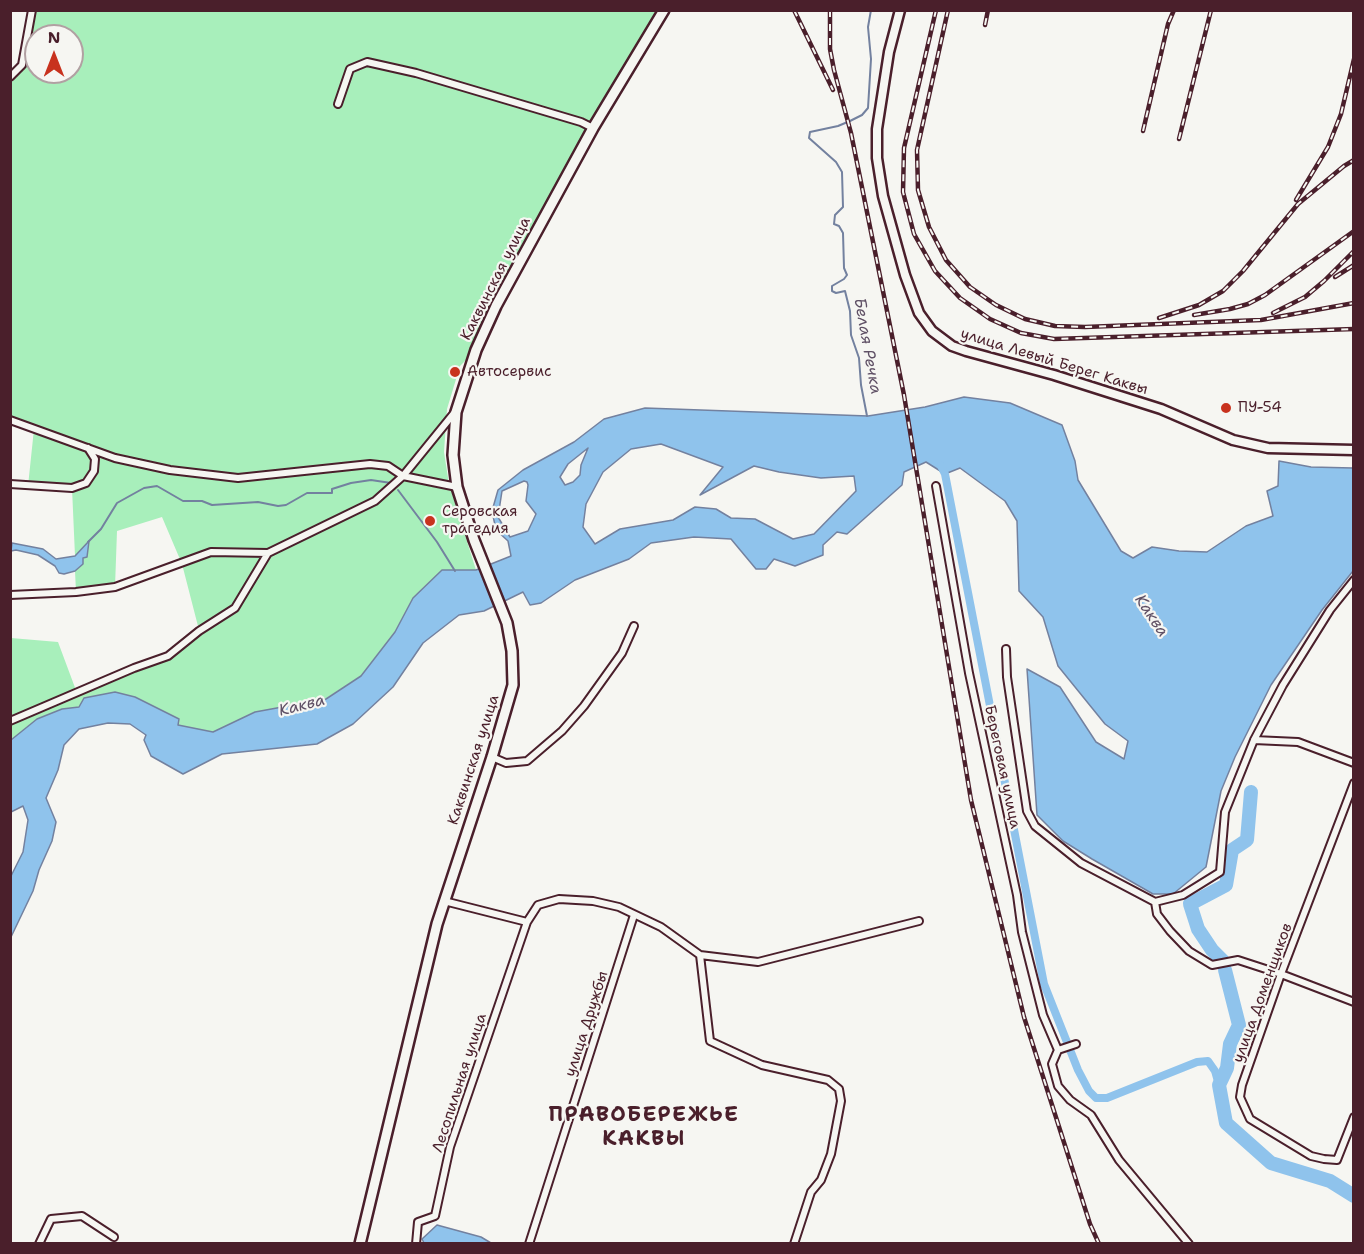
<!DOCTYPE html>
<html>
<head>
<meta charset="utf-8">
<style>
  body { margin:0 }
  #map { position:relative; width:1364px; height:1254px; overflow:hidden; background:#f6f6f2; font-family:"Shantell Sans",sans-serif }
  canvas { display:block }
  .frame { position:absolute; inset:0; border:12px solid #4a1f2b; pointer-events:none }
  .north { position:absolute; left:24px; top:24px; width:60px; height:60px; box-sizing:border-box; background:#f6f6f2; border:2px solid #b1a0a2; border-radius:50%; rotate:0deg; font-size:16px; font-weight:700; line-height:24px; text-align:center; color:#4a1f2b }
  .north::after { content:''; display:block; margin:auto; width:21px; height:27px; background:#c8321e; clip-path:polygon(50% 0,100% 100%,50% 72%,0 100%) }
</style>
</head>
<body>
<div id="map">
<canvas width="1364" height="1254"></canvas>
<div class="frame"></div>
<div class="north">N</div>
</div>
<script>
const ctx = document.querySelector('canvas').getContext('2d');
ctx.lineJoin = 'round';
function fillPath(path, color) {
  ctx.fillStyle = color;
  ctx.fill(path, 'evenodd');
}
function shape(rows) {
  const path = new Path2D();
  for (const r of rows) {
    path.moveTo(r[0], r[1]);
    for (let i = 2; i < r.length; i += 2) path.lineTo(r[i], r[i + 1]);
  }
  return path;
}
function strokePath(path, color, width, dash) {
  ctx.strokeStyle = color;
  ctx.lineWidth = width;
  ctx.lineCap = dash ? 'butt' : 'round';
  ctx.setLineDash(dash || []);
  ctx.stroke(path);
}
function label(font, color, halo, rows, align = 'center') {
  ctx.font = font + ' "Shantell Sans",sans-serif';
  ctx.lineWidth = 4.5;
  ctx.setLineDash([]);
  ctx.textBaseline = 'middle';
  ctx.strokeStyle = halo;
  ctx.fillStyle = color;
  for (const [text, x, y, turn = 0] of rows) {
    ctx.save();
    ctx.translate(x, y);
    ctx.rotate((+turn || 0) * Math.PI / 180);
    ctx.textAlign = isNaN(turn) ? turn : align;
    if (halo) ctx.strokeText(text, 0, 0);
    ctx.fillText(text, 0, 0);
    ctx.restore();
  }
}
const green = shape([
  [32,11,664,11,593,128,476,350,460,366,447,409,444,452,449,484,476,570,442,570,413,598,395,632,361,676,325,699,255,712,214,732,79,707,62,709,11,740,11,638,58,642,77,693,168,656,199,630,182,564,162,517,117,531,115,587,76,592,75,571,83,564,83,558,87,557,89,542,75,556,72,488,28,486,34,429,10,420,10,77,22,65],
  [36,36,72,36,72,72,36,72]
]);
const water = shape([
  [964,397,1010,403,1062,425,1075,461,1078,480,1121,551,1133,558,1152,547,1179,551,1207,552,1246,526,1273,516,1267,491,1278,486,1279,461,1311,467,1353,468,1353,571,1322,610,1271,685,1235,757,1221,791,1206,867,1173,894,1153,894,1092,859,1063,841,1037,815,1027,669,1060,687,1096,742,1124,759,1128,741,1105,724,1058,666,1043,617,1019,591,1017,521,1005,501,960,468,945,474,926,462,904,472,902,485,847,534,837,532,823,545,823,555,795,566,774,559,766,569,756,569,731,539,694,537,651,543,629,559,575,580,541,603,530,605,523,592,484,611,459,615,423,643,393,687,353,724,317,744,222,754,183,774,151,756,144,740,146,735,130,724,108,723,79,729,64,745,58,770,46,798,56,822,52,841,39,870,33,891,11,937,11,876,23,852,28,820,23,806,11,812,11,740,37,719,62,709,79,707,84,698,115,692,135,697,179,719,178,725,213,732,255,712,326,699,361,676,395,632,413,598,442,570,476,570,511,556,508,541,496,530,492,511,498,490,523,470,574,442,604,419,645,408,868,416,925,407,964,397],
  [661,444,723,467,700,495,754,466,779,472,821,478,854,476,856,491,814,534,793,539,755,519,731,518,716,509,695,507,673,520,620,529,595,544,583,527,586,504,603,472,631,449,661,444],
  [588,448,581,465,580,475,573,482,565,485,560,477,568,464,588,448],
  [524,481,527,482,528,485,526,501,536,514,528,531,510,537,498,517,502,491,524,481],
  [89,541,87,557,83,558,83,564,75,571,64,574,59,573,55,566,38,555,16,550,11,551,12,543,43,549,56,559,75,556,89,541],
  [437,1225,481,1237,491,1243,424,1243,422,1239,437,1225]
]);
const stream = shape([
  [867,416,861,385,859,358,851,335,850,311,845,291,836,293,832,291,832,286,844,279,847,275,844,268,843,233,839,226,834,224,835,215,843,207,842,172,836,162,809,138,810,132,838,126,850,121,862,115,868,108,871,59,868,27,871,10],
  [398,490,437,542,455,571],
  [88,542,101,529,117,503,144,488,157,486,183,501,202,501,212,505,258,502,278,506,286,505,307,493,332,493,332,489,351,483,371,480,391,483]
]);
const canal = shape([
  [941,466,945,474,1044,984,1078,1070,1089,1091,1096,1098,1107,1098,1197,1062,1208,1061,1215,1071,1219,1085]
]);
const river = shape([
  [1223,961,1212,950,1198,929,1190,904,1226,885,1232,850,1247,840,1251,792],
  [1225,970,1239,1025,1230,1044,1227,1068,1219,1085,1226,1123,1271,1163,1330,1181,1354,1196]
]);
const minor = shape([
  [10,77,22,65,32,10],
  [338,104,350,69,367,62,416,73,581,122,593,128],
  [10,420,115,458,170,470,238,478,370,464,388,466,403,476,457,487],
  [10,484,72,488,86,483,94,471,95,459,88,448],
  [936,486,969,673,1017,895,1022,932,1043,1015,1058,1050],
  [10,595,76,592,115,587,211,552,268,553,375,501,403,476,455,412],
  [1006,649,1007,677,1027,811,1035,826,1081,863,1155,902,1157,914,1170,931,1189,951,1212,965,1238,960,1281,974,1354,1002],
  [10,721,134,668,168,656,199,631,235,608,268,553],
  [1254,740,1298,742,1354,763],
  [492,757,506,763,527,761,562,731,584,706,622,653,634,626],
  [1354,783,1281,974,1242,1085,1240,1097,1250,1119,1311,1156,1324,1159,1337,1160,1354,1117],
  [444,901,527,922],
  [1155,902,1183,895,1220,872,1225,812,1254,740,1283,685,1330,610,1354,580],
  [700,955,710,1041,762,1065,828,1080,839,1089,841,1101,831,1154,821,1180,811,1192,794,1244],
  [1076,1044,1058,1050,1052,1064,1058,1086,1070,1100,1091,1115,1119,1160,1189,1244],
  [39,1244,51,1219,82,1216,114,1237],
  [416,1244,418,1222,435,1216,450,1147,527,922,538,905,559,899,593,901,619,907,661,927,700,955,758,962,919,921],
  [529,1244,634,915]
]);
const secondary = shape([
  [900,10,889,52,877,129,877,158,883,196,905,275,919,313,932,331,952,346,966,351,1054,375,1161,409,1233,440,1268,448,1354,450]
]);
const primary = shape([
  [360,1244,437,924,492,757,513,685,512,651,507,623,474,540,457,487,453,455,456,412,476,350,496,306,593,128,664,10]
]);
const rail = shape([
  [794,10,833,90],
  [830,10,830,49,834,70,851,133,904,395,971,800,1024,1017,1090,1224,1099,1244],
  [936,10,904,148,903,192,914,234,935,271,960,298,990,319,1021,333,1054,339,1354,329],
  [948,10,917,150,918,190,929,227,946,260,970,287,996,305,1025,319,1055,326,1085,327,1261,320,1354,303],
  [985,25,988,10],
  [1143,131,1168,24,1174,10],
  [1179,139,1211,10],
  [1296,200,1328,147,1341,114,1354,59],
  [1335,277,1354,265],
  [1273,313,1305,297,1324,281,1354,251],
  [1194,315,1230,309,1248,304,1265,295,1354,231],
  [1159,318,1199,305,1223,291,1243,271,1298,204,1344,166,1354,160]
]);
const markers = [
  [455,372,6,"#c8321e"],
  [1226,408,6,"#c8321e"],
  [430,521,6,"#c8321e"]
];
const streetNames = [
  ["Каквинская улица",496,279,-63],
  ["улица Левый Берег Каквы",1054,362,17],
  ["Каквинская улица",474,760,-72],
  ["Береговая улица",1002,767,78],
  ["улица Доменщиков",1263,993,-70],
  ["улица Дружбы",587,1024,-72],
  ["Лесопильная улица",460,1083,-72]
];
const poiNames = [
  ["Автосервис",467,372],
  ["ПУ-54",1238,408],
  ["Серовская",442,512],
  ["трагедия",442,529]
];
const waterNames = [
  ["Белая Речка",867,346,80],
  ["Каква",1151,616,56],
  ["Каква",302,706,-14]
];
const districtNames = [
  ["ПРАВОБЕРЕЖЬЕ",644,1116],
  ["КАКВЫ",644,1140]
];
fillPath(green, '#a8efbb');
fillPath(water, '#8fc3ec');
strokePath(water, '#73819f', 1.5);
strokePath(stream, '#73819f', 2);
strokePath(canal, '#8fc3ec', 8);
strokePath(river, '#8fc3ec', 14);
strokePath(minor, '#4a1f2b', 10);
strokePath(secondary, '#4a1f2b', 13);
strokePath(primary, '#4a1f2b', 14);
strokePath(minor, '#f6f6f2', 6);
strokePath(secondary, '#f6f6f2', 8);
strokePath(primary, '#f6f6f2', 9);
strokePath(rail, '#4a1f2b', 4.5);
strokePath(rail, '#f6f6f2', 2, [7]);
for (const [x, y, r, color] of markers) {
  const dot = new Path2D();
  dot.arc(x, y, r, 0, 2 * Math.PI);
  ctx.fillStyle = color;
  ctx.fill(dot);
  strokePath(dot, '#f6f6f2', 2);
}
label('15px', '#4a1f2b', '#f6f6f2', streetNames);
label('15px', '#4a1f2b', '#f6f6f2', poiNames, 'left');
label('italic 16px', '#5f5065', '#f6f6f2', waterNames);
ctx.letterSpacing = '1.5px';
label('bold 21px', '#4a1f2b', '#f6f6f2', districtNames);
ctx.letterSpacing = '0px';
</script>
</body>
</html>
